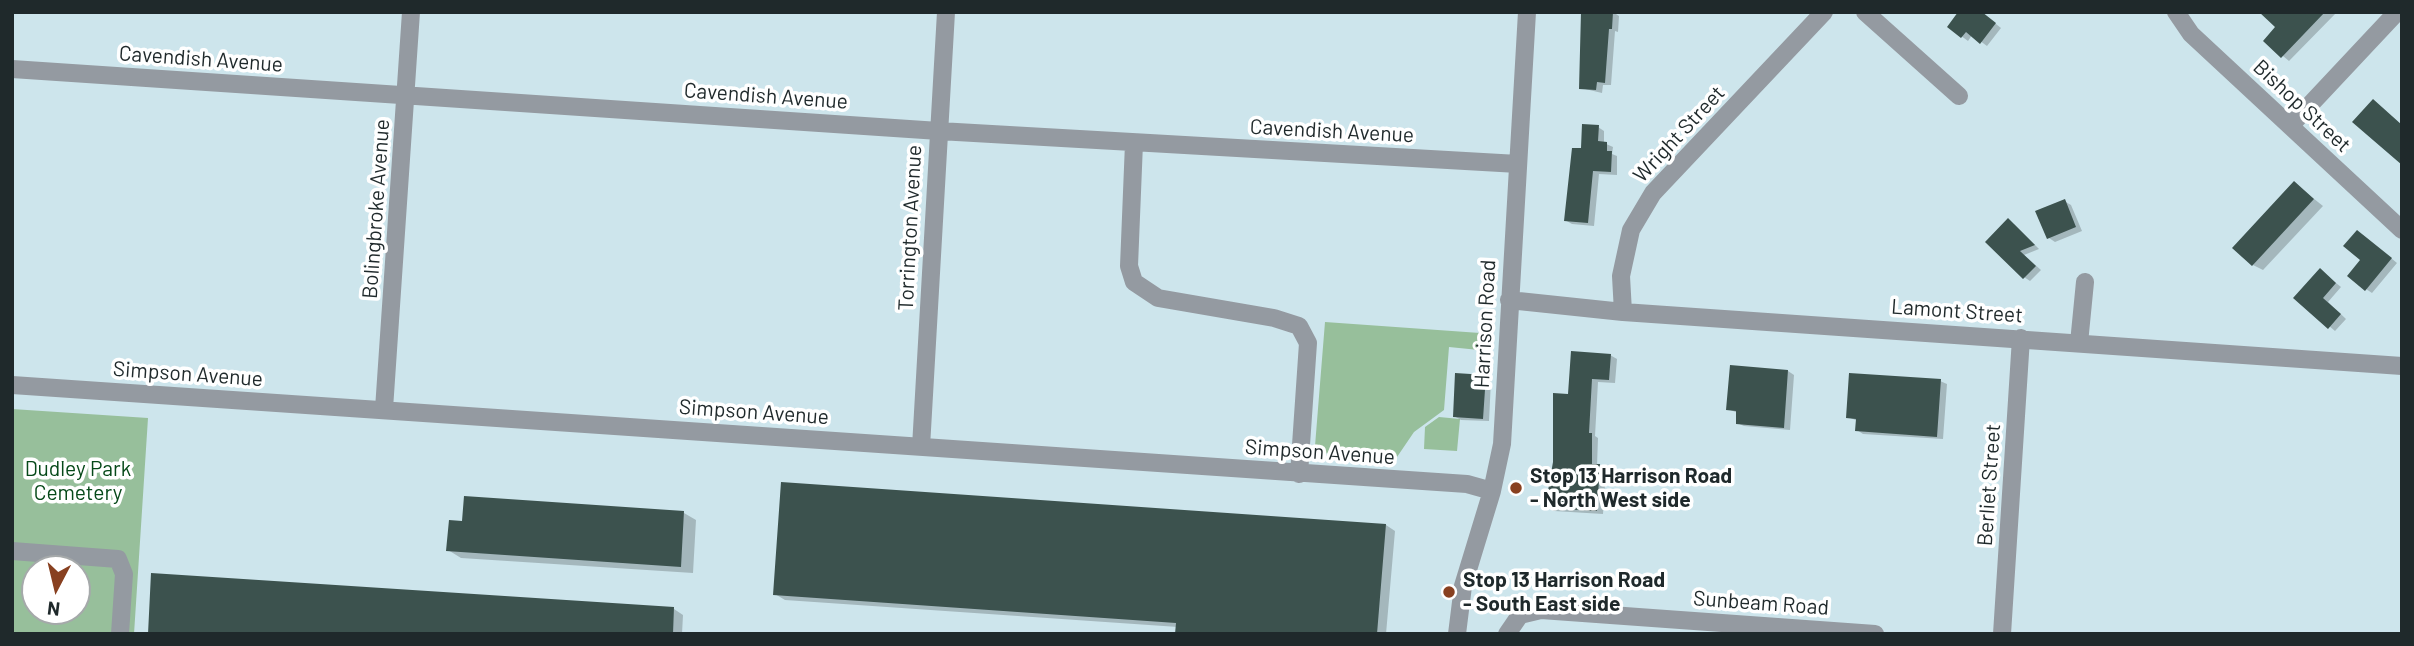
<!DOCTYPE html>
<html>
<head>
<meta charset="utf-8">
<style>
  body { margin:0 }
  #map { position:relative; width:2414px; height:646px; overflow:hidden; background:#cde5ec; font-family:Barlow,sans-serif }
  canvas { display:block }
  .frame { position:absolute; inset:0; border:14px solid #1f292b; pointer-events:none }
  .north { position:absolute; left:21px; top:555px; width:70px; height:70px; box-sizing:border-box; background:#fff; border:2px solid #a5a9aa; border-radius:50%; rotate:187deg; font-size:19px; font-weight:700; line-height:28px; text-align:center; color:#1f292b }
  .north::after { content:''; display:block; margin:auto; width:24px; height:32px; background:#884020; clip-path:polygon(50% 0,100% 100%,50% 72%,0 100%) }
</style>
</head>
<body>
<div id="map">
<canvas width="2414" height="646"></canvas>
<div class="frame"></div>
<div class="north">N</div>
</div>
<script>
const ctx = document.querySelector('canvas').getContext('2d');
ctx.lineJoin = 'round';
function fillPath(path, color) {
  ctx.fillStyle = color;
  ctx.fill(path, 'evenodd');
}
function shape(rows) {
  const path = new Path2D();
  for (const r of rows) {
    path.moveTo(r[0], r[1]);
    for (let i = 2; i < r.length; i += 2) path.lineTo(r[i], r[i + 1]);
  }
  return path;
}
function strokePath(path, color, width, dash) {
  ctx.strokeStyle = color;
  ctx.lineWidth = width;
  ctx.lineCap = dash ? 'butt' : 'round';
  ctx.setLineDash(dash || []);
  ctx.stroke(path);
}
function label(font, color, halo, rows, align = 'center') {
  ctx.font = font + ' Barlow,sans-serif';
  ctx.lineWidth = 7;
  ctx.setLineDash([]);
  ctx.textBaseline = 'middle';
  ctx.strokeStyle = halo;
  ctx.fillStyle = color;
  for (const [text, x, y, turn = 0] of rows) {
    ctx.save();
    ctx.translate(x, y);
    ctx.rotate((+turn || 0) * Math.PI / 180);
    ctx.textAlign = isNaN(turn) ? turn : align;
    if (halo) ctx.strokeText(text, 0, 0);
    ctx.fillText(text, 0, 0);
    ctx.restore();
  }
}
const green = shape([
  [1325,322,1480,333,1479,350,1449,347,1444,410,1414,432,1397,457,1320,453,1315,446],
  [12,409,148,418,134,634,12,634],
  [35,569,77,569,77,611,35,611],
  [1439,417,1460,419,1457,451,1424,449,1425,427]
]);
const shadow = shape([
  [1583,12,1613,12,1619,16,1618,32,1615,31,1611,85,1603,85,1602,93,1581,88],
  [1981,12,2001,28,1987,46,1972,35,1968,41,1949,27],
  [2290,12,2337,12,2289,61,2265,41],
  [1598,127,1604,131,1604,143,1613,147,1612,154,1617,156,1617,175,1599,174,1594,226,1572,224,1565,220,1582,150],
  [2294,183,2323,206,2263,270,2253,265],
  [2064,201,2071,205,2082,231,2055,242,2049,238],
  [2014,224,2039,249,2024,255,2041,270,2030,281,2024,277],
  [2363,235,2397,263,2372,293,2366,289],
  [2321,271,2341,287,2328,302,2346,319,2335,331,2296,298],
  [1610,355,1617,359,1615,383,1598,382,1595,436,1598,438,1597,466,1606,470,1603,514,1554,511,1547,507,1570,395],
  [1731,367,1788,371,1794,375,1790,430,1744,426,1737,423,1738,413,1728,409],
  [1485,376,1491,380,1489,421,1461,420,1454,416],
  [1940,381,1947,384,1943,439,1863,434,1857,430,1858,421,1848,417],
  [684,513,696,520,693,573,461,558,448,550],
  [1386,525,1395,531,1386,634,1177,634,1178,627,785,600,775,594],
  [674,609,683,615,682,634,149,634]
]);
const building = shape([
  [1581,12,1613,12,1612,29,1609,29,1605,83,1597,82,1596,90,1579,89],
  [1958,12,1982,12,1996,23,1980,44,1966,32,1961,38,1947,27],
  [2259,12,2325,12,2281,58,2263,41,2275,27],
  [2373,99,2402,125,2402,165,2352,122],
  [1582,124,1599,125,1598,141,1607,142,1607,151,1612,151,1611,172,1593,171,1588,223,1564,221,1572,148,1581,148],
  [2294,181,2314,199,2252,266,2232,248],
  [2065,199,2076,227,2047,239,2035,211],
  [2008,218,2035,245,2020,251,2036,266,2023,279,1985,242],
  [2357,230,2392,258,2365,291,2347,276,2360,260,2343,246],
  [2320,268,2336,283,2323,298,2341,314,2328,329,2293,298],
  [1571,351,1611,354,1609,380,1592,379,1589,433,1592,433,1592,464,1600,464,1597,511,1545,508,1553,462,1553,393,1568,394],
  [1730,365,1788,370,1784,428,1736,424,1736,411,1726,410],
  [1455,373,1486,375,1483,419,1453,417],
  [1849,373,1941,379,1937,437,1855,431,1856,419,1846,418],
  [781,482,1386,524,1377,634,1175,634,1176,623,773,595],
  [464,496,684,511,681,567,446,551,449,520,462,521],
  [151,573,674,607,673,634,148,634]
]);
const minor = shape([
  [1865,12,1959,96],
  [2176,12,2191,34,2402,230],
  [12,69,939,131,1518,164],
  [2291,125,2397,12],
  [1134,143,1129,266,1134,282,1158,298,1274,318,1299,326,1308,343,1299,474],
  [1509,300,1623,312,2402,366],
  [1623,312,1621,276,1631,230,1653,193,1824,12],
  [2079,343,2085,282],
  [12,385,1467,484,1492,491],
  [384,409,411,12],
  [921,447,946,12],
  [12,551,118,559,124,574,120,634],
  [1457,634,1463,586,1492,491,1502,444,1527,12],
  [1507,634,1520,615,1541,610,1875,634],
  [2002,634,2021,338]
]);
const markers = [
  [1516,488,7,"#884020"],
  [1449,592,7,"#884020"]
];
const streetNames = [
  ["Cavendish Avenue",201,59,4],
  ["Cavendish Avenue",766,96,4],
  ["Bishop Street",2302,106,43],
  ["Cavendish Avenue",1332,131,3],
  ["Wright Street",1679,134,-47],
  ["Bolingbroke Avenue",376,209,-86],
  ["Torrington Avenue",910,228,-87],
  ["Lamont Street",1957,311,4],
  ["Harrison Road",1485,324,-87],
  ["Simpson Avenue",188,374,4],
  ["Simpson Avenue",754,412,4],
  ["Simpson Avenue",1320,452,4],
  ["Berliet Street",1989,485,-86],
  ["Sunbeam Road",1761,603,4]
];
const parkNames = [
  ["Dudley Park",78,469],
  ["Cemetery",78,493]
];
const poiNames = [
  ["Stop 13 Harrison Road",1530,476],
  ["- North West side",1530,500],
  ["Stop 13 Harrison Road",1463,580],
  ["- South East side",1463,604]
];
fillPath(green, '#97bf9b');
fillPath(shadow, '#0003');
fillPath(building, '#3c524e');
strokePath(minor, '#949aa1', 18);
for (const [x, y, r, color] of markers) {
  const dot = new Path2D();
  dot.arc(x, y, r, 0, 2 * Math.PI);
  ctx.fillStyle = color;
  ctx.fill(dot);
  strokePath(dot, '#fff', 2.5);
}
label('21px', '#1f292b', '#fff', streetNames);
label('21px', '#064919', '#fff', parkNames);
label('bold 21px', '#1f292b', '#fff', poiNames, 'left');
</script>
</body>
</html>
